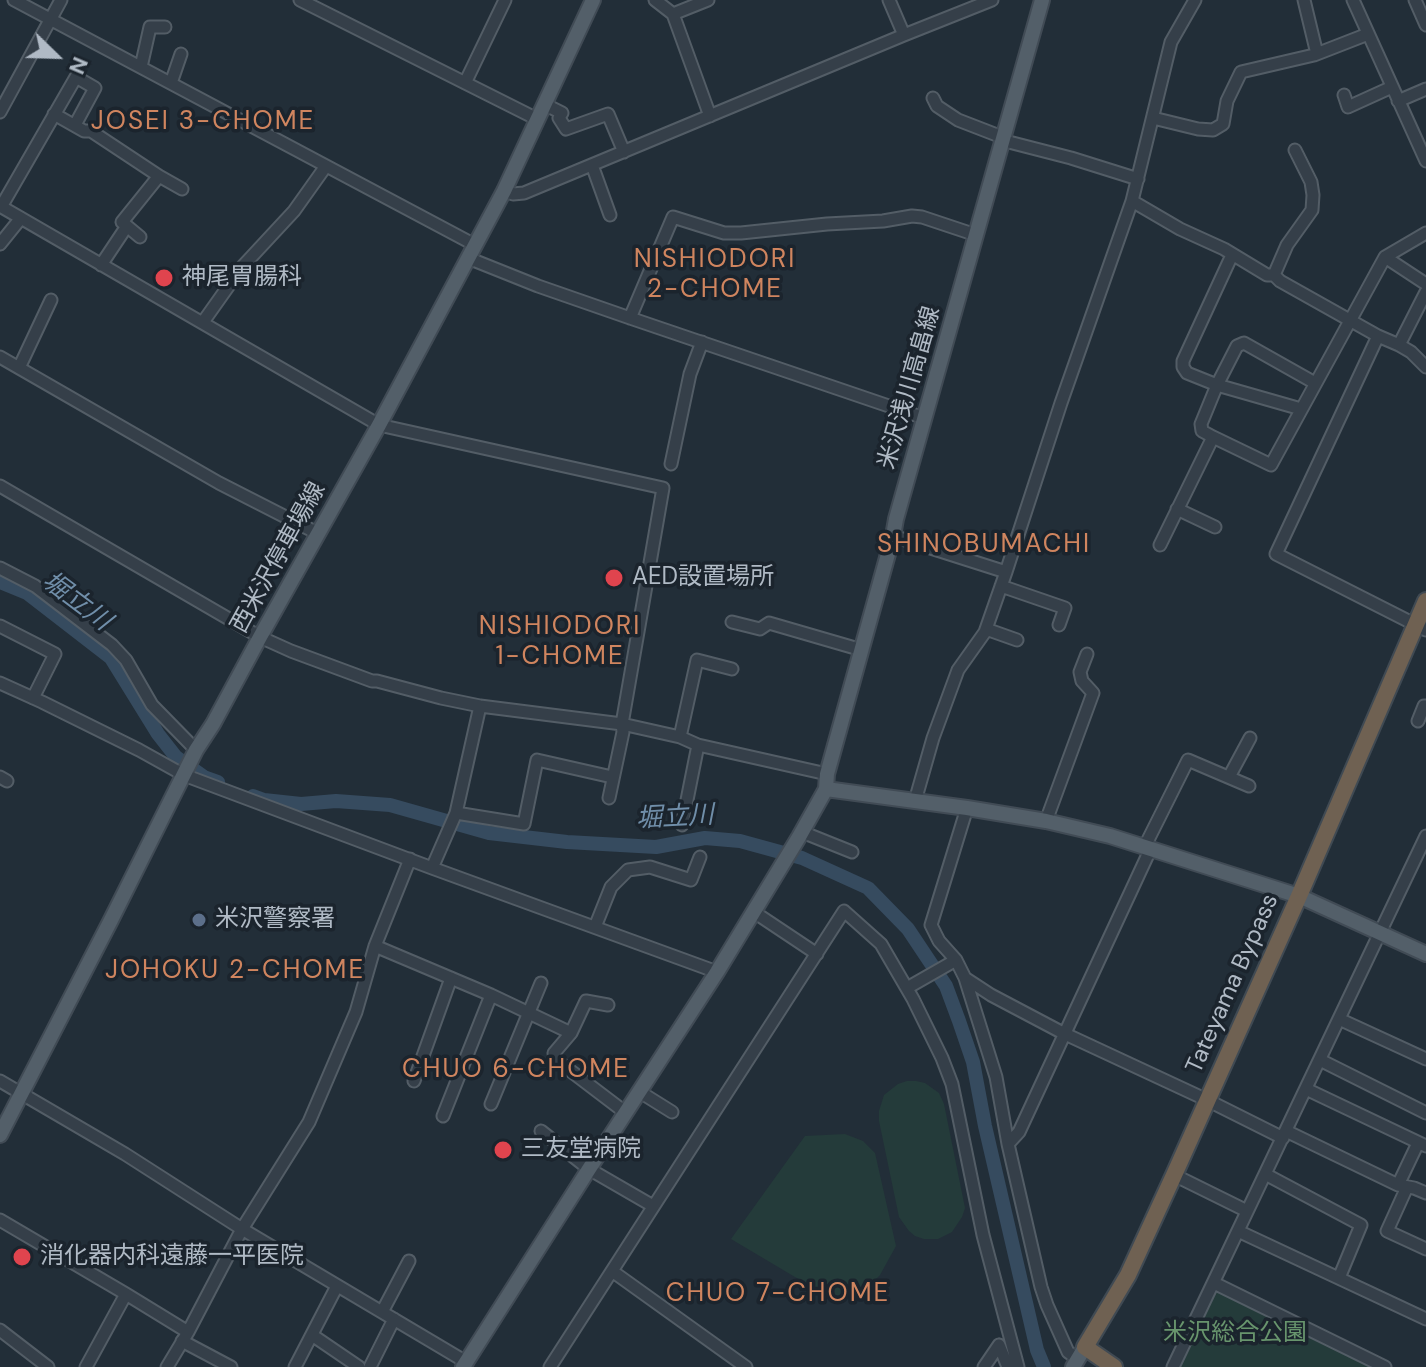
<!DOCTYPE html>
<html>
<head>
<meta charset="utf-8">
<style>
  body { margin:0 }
  #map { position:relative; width:1426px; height:1367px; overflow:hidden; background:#222e38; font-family:"DM Sans",sans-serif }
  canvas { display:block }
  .north { position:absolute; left:16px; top:16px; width:80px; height:80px; -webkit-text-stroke:6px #1b242d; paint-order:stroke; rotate:113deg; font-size:22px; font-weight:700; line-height:32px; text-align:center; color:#b0bac5 }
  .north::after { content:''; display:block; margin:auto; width:28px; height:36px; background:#b0bac5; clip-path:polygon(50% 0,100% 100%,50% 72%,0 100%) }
</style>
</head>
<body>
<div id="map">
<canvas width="1426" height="1367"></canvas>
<div class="north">N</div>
</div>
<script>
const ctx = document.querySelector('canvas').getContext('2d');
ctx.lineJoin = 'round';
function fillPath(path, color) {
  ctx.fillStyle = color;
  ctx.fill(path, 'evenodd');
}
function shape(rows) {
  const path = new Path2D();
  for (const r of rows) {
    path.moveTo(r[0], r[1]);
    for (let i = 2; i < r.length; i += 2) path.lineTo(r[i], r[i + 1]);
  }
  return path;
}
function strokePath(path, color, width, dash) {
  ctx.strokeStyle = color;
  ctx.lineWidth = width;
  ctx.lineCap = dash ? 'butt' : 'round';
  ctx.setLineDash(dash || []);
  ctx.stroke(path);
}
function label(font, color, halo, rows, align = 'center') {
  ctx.font = font + ' "DM Sans","Noto Sans JP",sans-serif';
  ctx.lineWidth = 7;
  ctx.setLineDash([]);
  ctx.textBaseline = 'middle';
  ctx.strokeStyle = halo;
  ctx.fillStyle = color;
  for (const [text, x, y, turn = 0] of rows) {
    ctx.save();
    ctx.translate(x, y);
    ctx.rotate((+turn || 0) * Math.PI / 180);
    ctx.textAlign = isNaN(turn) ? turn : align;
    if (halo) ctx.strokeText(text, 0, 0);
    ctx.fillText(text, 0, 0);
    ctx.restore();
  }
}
const green = shape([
  [907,1081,916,1081,925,1083,939,1093,944,1104,965,1208,962,1217,952,1232,938,1239,924,1239,915,1236,909,1231,899,1217,879,1121,879,1111,884,1095,898,1084],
  [845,1134,863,1141,875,1153,896,1246,880,1275,867,1288,832,1299,731,1239,805,1136],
  [1215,1289,1378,1367,1178,1367]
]);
const river = shape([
  [0,582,27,593,111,658,158,734,176,757,204,777,218,782],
  [253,796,264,800,301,804,336,801,390,805,489,833,567,842,656,847,705,838,740,841,802,858,868,888,908,929,946,986,959,1021,973,1062,985,1126,1037,1350,1044,1367]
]);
const minor = shape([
  [14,0,475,245],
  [300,0,537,119],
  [655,0,673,14,710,116],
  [889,0,904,35],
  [1304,0,1317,54],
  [1353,0,1426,161],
  [1415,0,1426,25],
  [673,14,708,0],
  [141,67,150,27,165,27],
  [171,83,181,54],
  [465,83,505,0],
  [1344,95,1348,107,1392,87],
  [933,98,937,106,958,120,1002,137],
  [1398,101,1426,89],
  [544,104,562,113,559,118,566,129,608,114,624,152],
  [0,112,61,0],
  [54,114,84,131,91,131,159,176,122,222,140,237],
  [1153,118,1198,129,1213,130,1223,124,1227,101,1241,72,1314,55,1368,34],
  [1001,140,1071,158,1138,179],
  [1295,150,1311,182,1313,195,1312,210,1287,245,1274,275,1280,281,1378,336,1399,345,1411,352,1426,367],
  [592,165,610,215],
  [159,176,182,189],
  [504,191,513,194,524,193,904,35,992,0],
  [1132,201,1180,229,1224,249,1267,275,1274,275],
  [0,206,379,425,663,488,622,724,623,732,609,798],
  [1,207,76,77,95,88,75,125],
  [0,244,21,218],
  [1232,255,1183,361,1183,367,1187,373,1217,385,1301,409],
  [1385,257,1426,284],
  [468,258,538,286,630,318,924,418],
  [101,265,127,226],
  [630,318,673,217,724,233,741,233,827,224,883,221,912,216,922,217,976,235],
  [203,322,242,267,294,211,326,166],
  [1378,336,1276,554,1426,630],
  [1399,345,1426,292],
  [0,357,219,483,319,534],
  [19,368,51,300],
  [1213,437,1271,465,1385,257,1426,233],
  [671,464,690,374,702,342],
  [0,486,260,637,291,651,372,681,377,681,441,698,480,706,622,724,680,737,698,745,827,774],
  [1177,509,1215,527],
  [893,536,1006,572],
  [1160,545,1213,437,1202,431,1201,424,1217,385,1237,346,1244,343,1315,383],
  [0,568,35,586,112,645,126,660,152,705,196,750],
  [1001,586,1065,608,1059,625],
  [732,622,760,629,769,623,862,650],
  [0,626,55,654,33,698],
  [986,629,1017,640],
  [0,683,42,702,139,750,184,775,432,868,717,972],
  [1418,721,1424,706,1426,706],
  [680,737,697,660,732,669],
  [0,777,7,781],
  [1229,777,1250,738],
  [915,801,933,738,958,670,985,632,1006,572,1061,403,1132,201,1171,42,1195,0],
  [967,808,931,925,939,941,956,960,965,978,996,1077,1008,1144,1041,1287,1047,1305,1068,1352,1078,1359],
  [456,813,524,824,537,760,612,777],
  [1046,821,1093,693,1082,681,1080,672,1087,654],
  [682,825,698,745],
  [802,832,852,852],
  [1145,846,1188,760,1249,786],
  [432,868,456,813,480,706],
  [754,912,817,954],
  [595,927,611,887,628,870,650,867,691,880,700,857],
  [375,946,491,995,571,1033],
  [965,978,991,995,1063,1033,1207,1100,1283,1138],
  [907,988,956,960],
  [608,1005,586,1001,571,1033,554,1053,555,1059,626,1113],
  [1339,1019,1426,1059],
  [1320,1060,1426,1113],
  [0,1081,125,1154,242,1229,466,1362],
  [414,1081,451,978],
  [1306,1089,1426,1146],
  [640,1092,672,1112],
  [491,1104,541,983],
  [443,1116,491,995],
  [541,1131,589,1169,653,1206],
  [1286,1131,1398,1185,1414,1188,1426,1193],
  [1008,1144,1019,1132,1151,848],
  [1265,1174,1361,1225,1339,1278],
  [1174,1175,1247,1211],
  [1398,1185,1418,1143],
  [1407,1187,1387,1231,1426,1249],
  [0,1220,126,1294,188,1332],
  [1238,1231,1426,1319],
  [612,1271,746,1367],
  [1214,1283,1385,1367],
  [382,1312,409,1261],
  [0,1330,48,1367],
  [312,1335,359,1367],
  [182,1341,231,1367],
  [999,1345,1008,1367],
  [86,1367,126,1294],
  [167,1367,188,1332,242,1229,309,1122,356,1012,375,946,410,859],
  [295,1367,337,1286],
  [370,1367,394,1319],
  [550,1367,844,911,881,944,913,999,942,1058,952,1084,983,1235,1018,1367],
  [984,1367,999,1345],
  [1173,1367,1426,836]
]);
const major = shape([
  [826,789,967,808,1046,821,1110,836,1299,896,1426,954],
  [0,1135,111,920,196,750,213,724,260,637,379,425,504,191,593,0],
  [463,1367,589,1169,717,972,799,837,826,789,827,774,893,536,896,519,1042,0],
  [1073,1367,1085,1347]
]);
const highway = shape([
  [1114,1367,1085,1347,1128,1275,1174,1175,1299,896,1426,601]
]);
const markers = [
  [164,278,10,"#e0444e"],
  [614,578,10,"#e0444e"],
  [199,920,8,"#5c6f8a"],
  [503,1150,10,"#e0444e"],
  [22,1257,10,"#e0444e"]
];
const poiNames = [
  ["神尾胃腸科",182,278],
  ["AED設置場所",632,578],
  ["米沢警察署",215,920],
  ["三友堂病院",521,1150],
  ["消化器内科遠藤一平医院",40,1257]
];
const streetNames = [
  ["米沢浅川高畠線",910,388,-74],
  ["西米沢停車場線",279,558,-61],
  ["Tateyama Bypass",1233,984,-66]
];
const parkNames = [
  ["米沢総合公園",1235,1334]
];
const neighbourhoodNames = [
  ["JOSEI 3-CHOME",203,122],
  ["NISHIODORI",715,260],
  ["2-CHOME",715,290],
  ["SHINOBUMACHI",984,545],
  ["NISHIODORI",560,627],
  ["1-CHOME",560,657],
  ["JOHOKU 2-CHOME",235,971],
  ["CHUO 6-CHOME",516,1070],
  ["CHUO 7-CHOME",778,1294]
];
const waterNames = [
  ["堀立川",76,602,37],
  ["堀立川",675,818,-3]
];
fillPath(green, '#243b3a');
strokePath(river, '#364b5f', 14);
strokePath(minor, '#535d66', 15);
strokePath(major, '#414b55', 18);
strokePath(highway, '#404a53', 20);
strokePath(minor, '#353f49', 11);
strokePath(major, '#535f69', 14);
strokePath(highway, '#6f6152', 16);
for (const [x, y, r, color] of markers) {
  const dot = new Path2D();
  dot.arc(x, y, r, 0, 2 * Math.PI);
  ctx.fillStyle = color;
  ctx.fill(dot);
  strokePath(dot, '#1b242d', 3);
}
label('24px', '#b0bac5', '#1b242d', poiNames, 'left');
label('24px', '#b0bac5', '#1b242d', streetNames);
label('24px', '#68956d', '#1b242d', parkNames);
ctx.letterSpacing = '2px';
label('26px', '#d0855f', '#1b242d', neighbourhoodNames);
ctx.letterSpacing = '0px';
label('italic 26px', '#708ea9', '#1b242d', waterNames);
</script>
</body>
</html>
